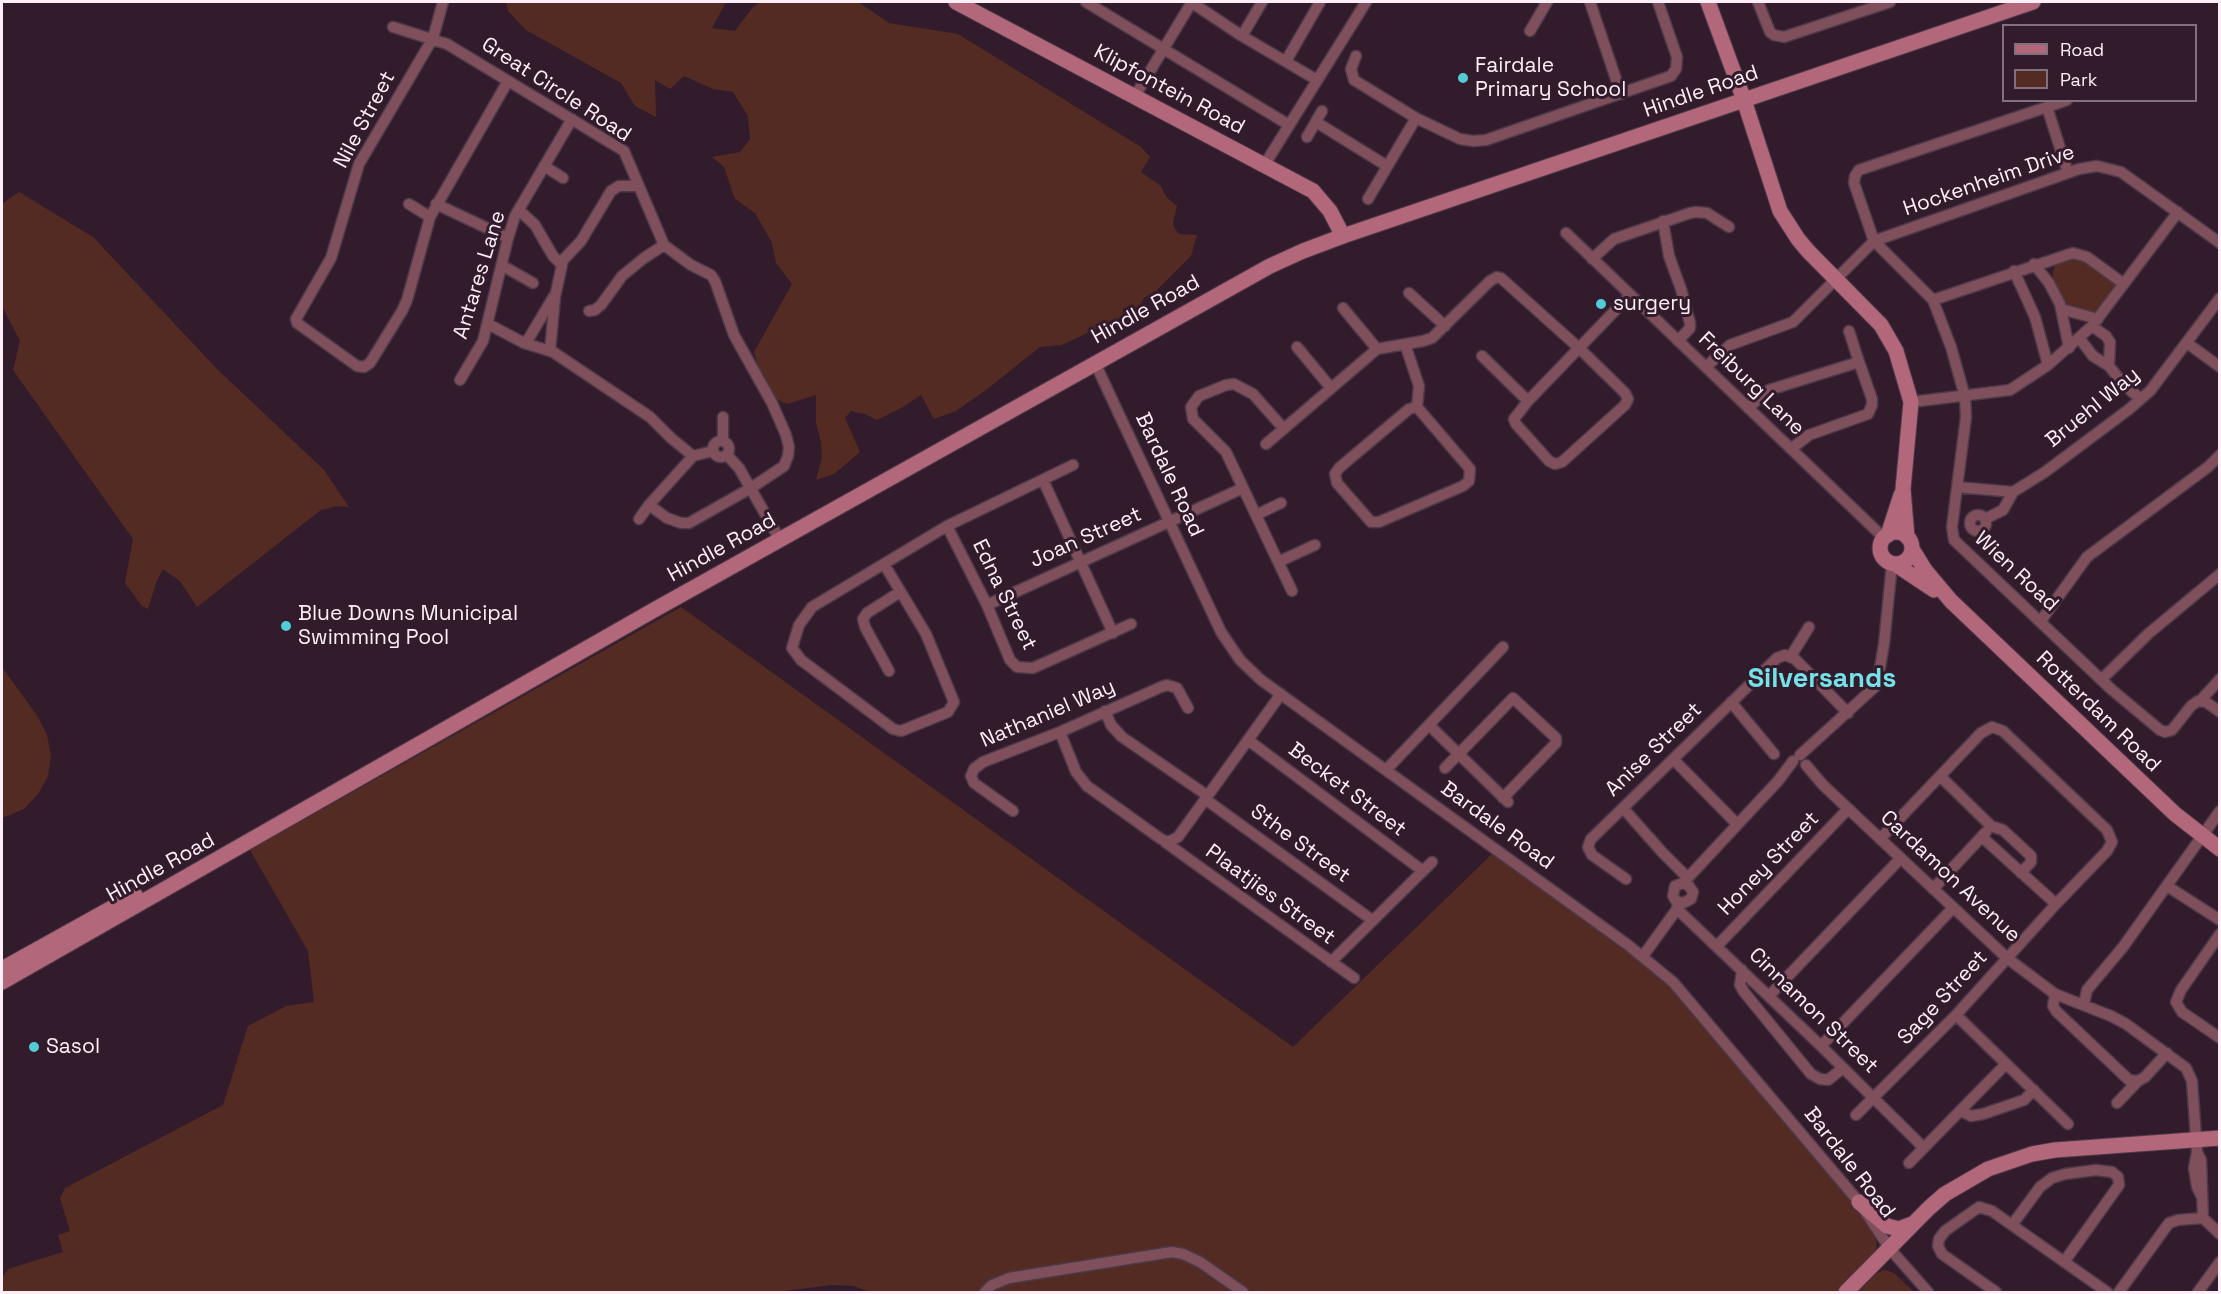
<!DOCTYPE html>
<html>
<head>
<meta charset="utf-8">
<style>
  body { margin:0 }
  #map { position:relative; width:2221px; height:1294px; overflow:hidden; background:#321c2c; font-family:"Space Grotesk",sans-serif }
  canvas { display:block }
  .frame { position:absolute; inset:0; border:3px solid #fdeef8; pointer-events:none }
  .legend { position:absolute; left:2002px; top:24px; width:195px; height:78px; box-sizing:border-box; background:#321c2c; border:2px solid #83707e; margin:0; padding:8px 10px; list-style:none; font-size:18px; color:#fdeef8 }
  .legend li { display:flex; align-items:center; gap:12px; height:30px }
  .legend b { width:30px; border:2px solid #83707e }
</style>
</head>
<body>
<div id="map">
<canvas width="2221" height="1294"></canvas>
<div class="frame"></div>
<ul class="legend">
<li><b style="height:8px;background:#b2677a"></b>Road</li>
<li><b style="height:16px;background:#532b23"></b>Park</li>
</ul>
</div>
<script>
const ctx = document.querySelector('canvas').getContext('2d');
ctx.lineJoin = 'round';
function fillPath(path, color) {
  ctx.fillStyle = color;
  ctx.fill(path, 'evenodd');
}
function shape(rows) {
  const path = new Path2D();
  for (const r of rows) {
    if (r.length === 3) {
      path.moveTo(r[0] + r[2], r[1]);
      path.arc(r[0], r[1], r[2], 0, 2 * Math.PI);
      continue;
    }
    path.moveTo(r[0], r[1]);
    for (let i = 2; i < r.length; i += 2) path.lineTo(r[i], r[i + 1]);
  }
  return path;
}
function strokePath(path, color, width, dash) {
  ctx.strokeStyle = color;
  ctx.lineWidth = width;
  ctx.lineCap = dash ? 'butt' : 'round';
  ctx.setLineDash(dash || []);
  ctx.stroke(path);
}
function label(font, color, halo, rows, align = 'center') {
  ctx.font = font + ' "Space Grotesk",sans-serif';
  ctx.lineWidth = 6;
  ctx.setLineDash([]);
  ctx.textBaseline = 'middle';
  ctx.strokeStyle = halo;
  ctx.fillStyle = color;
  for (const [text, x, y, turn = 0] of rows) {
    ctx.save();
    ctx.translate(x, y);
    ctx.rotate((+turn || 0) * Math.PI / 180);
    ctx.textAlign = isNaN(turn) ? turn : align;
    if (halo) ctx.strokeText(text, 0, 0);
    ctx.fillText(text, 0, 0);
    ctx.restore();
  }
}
const green = shape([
  [506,2,726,2,712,28,735,31,752,8,760,2,858,2,889,23,958,34,1141,147,1150,157,1141,172,1161,186,1166,197,1177,206,1173,222,1175,229,1179,234,1197,235,1191,256,1156,291,1144,298,1139,307,1119,319,1061,345,1040,347,986,390,956,411,934,419,921,395,903,407,877,420,865,414,851,411,845,418,860,452,834,474,816,480,822,458,821,442,816,423,816,395,787,404,767,395,754,352,792,284,776,263,772,243,755,213,735,199,724,167,712,157,740,152,750,139,748,116,733,92,713,89,684,76,670,89,655,80,656,117,635,106,621,83,526,30,508,11],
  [19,192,93,237,217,369,324,470,349,507,337,506,321,510,197,607,180,581,163,569,157,580,148,609,142,606,125,583,133,539,13,370,20,341,2,306,2,204],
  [2076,255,2118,285,2099,310,2095,312,2091,313,2064,306,2053,283,2053,272,2056,263],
  [681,607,1293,1047,1492,854,1648,966,1686,1003,1853,1202,1875,1236,1877,1247,1873,1256,1837,1292,870,1292,854,1286,831,1285,777,1292,2,1292,2,1278,8,1269,63,1252,58,1235,70,1231,60,1198,65,1188,223,1105,248,1026,286,1006,314,1002,308,951,250,850],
  [2,667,38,717,47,735,51,756,48,776,38,794,24,809,2,818],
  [1885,1270,1894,1273,1914,1292,1857,1292,1877,1273]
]);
const street = shape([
  [443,2,433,38,359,164,331,258,296,319,297,323,357,366,364,367,370,363,402,311,407,300,430,217,508,81],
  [1086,2,1289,125],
  [1191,2,1242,36,1317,80],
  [1590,2,1621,94],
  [1758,2,1770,32,1774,35,1784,37,1890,2],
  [393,27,447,44,624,151,664,245,691,265,711,275,715,281,734,335,772,403,786,435,789,447,788,456,784,466,751,488,689,523,681,523,667,518,649,505],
  [1530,31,1547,2],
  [1242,36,1262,2],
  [1356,56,1351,69,1354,80,1416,118,1460,139,1473,141,1486,140,1671,76,1676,69,1677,57,1658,2],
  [1286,61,1320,2],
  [1135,96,1192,2],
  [2047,107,2067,100],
  [1316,122,1387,166],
  [1307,137,1322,111],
  [1265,164,1366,2],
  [544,166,563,178],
  [2068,173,2047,107,1859,170,1855,176,1854,183,1874,241,1933,300,1951,347,1965,397,1966,417,1952,527,1954,540,2111,689,2160,730,2165,732,2172,730,2191,706,2198,701,2206,702,2220,712],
  [1368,199,1416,118],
  [409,204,430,217],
  [436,204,508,238],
  [519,210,535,225,553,256,561,264],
  [1663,221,1669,256,1681,289,1690,323,1690,328,1678,341],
  [1566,233,1884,538],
  [1592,259,1614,239,1690,213,1696,212,1707,213,1729,227],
  [2034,264,2049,283,2060,304,2069,348],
  [503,266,533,283],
  [2014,271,2035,317,2048,365],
  [1409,293,1445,326],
  [1933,300,2073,253,2087,257,2124,284],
  [1343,308,1377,349],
  [2061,309,2098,319],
  [589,311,595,310,601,305,622,276,644,258,664,245],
  [488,324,524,343,553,352,650,417,671,438,693,456],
  [2092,326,2106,336,2110,342,2109,366],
  [1849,331,1859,362],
  [2080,339,2093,356,2109,366,2125,386,2141,399],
  [526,343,554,296],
  [2187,343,2220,367],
  [1405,344,1419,386,1417,407],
  [1297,347,1331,388],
  [550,351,555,297,563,260,581,241,611,191,619,186,638,186],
  [1482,356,1528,401],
  [1095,363,1221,632,1240,660,1261,680,1628,945,1673,982,1859,1202,1890,1249,1928,1292],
  [1706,367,1730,345,1793,322,1874,241,2079,169,2097,166,2121,172,2220,243],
  [460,380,483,341,508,238,515,216,572,119],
  [1911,402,2010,390,2048,365,2092,326,2178,212],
  [1417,407,1470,469,1469,481,1463,486,1379,522,1371,522,1337,483,1335,474,1339,468,1409,409,1417,407],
  [1748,408,1769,390,1859,362,1872,399,1872,405,1868,414,1809,435,1791,449],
  [723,417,723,440],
  [1284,429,1253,394,1234,384,1226,385,1199,396,1191,407,1193,419,1226,452,1292,591],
  [721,449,8],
  [1266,444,1377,349,1423,341,1432,338,1490,281,1497,277,1501,278,1579,348,1625,393,1628,399,1625,405,1562,462,1555,464,1549,461,1516,424,1514,419,1528,401,1630,295],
  [727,455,739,468,780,540],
  [1073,465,947,526,987,605,1010,660,1017,667,1033,668,1131,624],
  [1043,480,1113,633],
  [1957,487,2013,492],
  [1256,515,1281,503],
  [1978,523,8],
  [639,519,649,505,693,456,713,451],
  [1985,519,2003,510,2013,492,2045,472,2128,410,2150,391,2220,298],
  [1278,562,1315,545],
  [884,564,926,634,954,702,948,712,901,731,893,729,801,660,792,648,799,625,812,607,947,526],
  [987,605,1243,488],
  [2040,622,2087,557,2208,467,2220,455],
  [1791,656,1809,627],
  [889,671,865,627,863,619,867,613,900,592],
  [2101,680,2148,634,2220,574],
  [2200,701,2220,679],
  [1731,702,1774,754],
  [1105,711,1111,725,1122,737,1208,796],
  [1429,725,1508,802],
  [1060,732,1076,772,1087,786,1161,839,1168,842,1178,837,1281,694],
  [1248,740,1423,871],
  [1800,755,1877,685,1884,644,1892,564],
  [1673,759,1737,824],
  [1806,765,1823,785,2007,958,2055,994,2111,1016,2126,1024,2186,1068,2192,1081,2197,1152,2201,1160,2203,1218,2220,1234],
  [1445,768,1513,698,1556,738,1556,743,1503,798],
  [1386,770,1503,647],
  [1940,776,1991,826,2003,830,2031,856,2031,862,2021,873],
  [1205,799,1372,920],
  [1623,808,1662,852,1687,877],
  [1013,811,974,783,971,776,974,769,983,762,1060,732,1161,687,1167,685,1177,688,1188,708],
  [1982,837,2056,904],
  [1165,842,1354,978],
  [1626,879,1592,855,1588,847,1591,839,1777,658,1785,655,1795,659,1848,713],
  [1683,883,1689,886,1693,892,1691,899,1683,903,1676,901,1673,896,1675,886,1683,883,1778,781,1793,761],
  [2167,886,2220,920],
  [1933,889,1986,832],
  [1678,902,1677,909,1821,1046,1924,1148],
  [2220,934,2181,990,2176,1002,2182,1012,2220,1038],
  [1717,946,1848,809],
  [1643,956,1677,909],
  [1331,962,1432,862],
  [1742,970,1740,985,1744,992,1811,1074,1820,1079,1828,1080,1843,1068],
  [2055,994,2053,1006,2056,1011,2129,1080,2138,1081,2145,1077,2167,1053],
  [1769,996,1900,859],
  [2084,1004,2087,990,2123,947,2220,811],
  [1956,1015,2068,1124],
  [1821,1046,1953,908],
  [2117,1103,2138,1081],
  [1961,1111,1971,1116,1983,1114,2024,1100,2034,1090],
  [1856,1115,1956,1015,2056,904,2107,851,2112,842,2107,830,2003,731,1992,727,1981,733,1880,839],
  [2197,1152,2194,1168,2197,1187,2201,1195],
  [1909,1163,2006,1064],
  [2012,1225,2040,1187,2052,1178,2065,1174,2096,1170,2112,1172,2118,1177,2119,1185,2064,1262],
  [985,1292,992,1285,1009,1278,1172,1252,1183,1254,1200,1262,1243,1292],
  [1996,1292,1942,1254,1938,1246,1939,1239,1945,1231,1979,1207,1992,1211,2107,1292],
  [2119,1292,2169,1223,2178,1220,2203,1218],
  [2198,1292,2220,1262]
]);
const secondary = shape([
  [956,2,1313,191,1330,211,1343,236],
  [1708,2,1744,100,1780,211,1798,239,1808,251,1881,325,1896,351,1911,402,1903,489,1907,537],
  [1896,548,16],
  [1888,535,1901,495],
  [1912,549,1925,570,1951,601,2175,814,2220,849],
  [1895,564,1934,590],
  [2,969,135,895],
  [2,982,654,610,1270,266,1303,251,1343,236,2033,2],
  [1859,1202,1887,1226,1899,1229,1912,1224],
  [1846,1292,1929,1208,1945,1194,1988,1169,2032,1154,2055,1150,2220,1138]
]);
const markers = [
  [1463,78,6,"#52ccd5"],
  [1601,304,6,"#52ccd5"],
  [286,626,6,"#52ccd5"],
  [34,1047,6,"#52ccd5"]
];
const poiNames = [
  ["Fairdale",1475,66],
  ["Primary School",1475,90],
  ["surgery",1613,304],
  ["Blue Downs Municipal",298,614],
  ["Swimming Pool",298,638],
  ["Sasol",46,1047]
];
const streetNames = [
  ["Great Circle Road",556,90,33],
  ["Klipfontein Road",1169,90,28],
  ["Hindle Road",1701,92,-19],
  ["Nile Street",365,120,-62],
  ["Hockenheim Drive",1989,181,-19],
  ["Antares Lane",480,275,-73],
  ["Hindle Road",1146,310,-29],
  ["Freiburg Lane",1751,384,44],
  ["Bruehl Way",2093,408,-39],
  ["Bardale Road",1169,475,65],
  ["Joan Street",1086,538,-24],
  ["Hindle Road",722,548,-29],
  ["Wien Road",2016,572,43],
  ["Edna Street",1004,595,64],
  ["Rotterdam Road",2098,712,44],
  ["Nathaniel Way",1048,714,-23],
  ["Anise Street",1654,750,-44],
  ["Becket Street",1347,790,37],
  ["Bardale Road",1497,826,36],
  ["Sthe Street",1300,844,36],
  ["Honey Street",1769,864,-46],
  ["Hindle Road",161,868,-29],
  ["Cardamon Avenue",1950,877,43],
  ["Plaatjies Street",1270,895,36],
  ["Sage Street",1943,998,-47],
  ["Cinnamon Street",1813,1011,44],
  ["Bardale Road",1849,1163,52]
];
const districtNames = [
  ["Silversands",1822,680]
];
fillPath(green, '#532b23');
strokePath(street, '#4e3949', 13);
strokePath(secondary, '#4e3949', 17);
strokePath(street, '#7f505b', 10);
strokePath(secondary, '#b2677a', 15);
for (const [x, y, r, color] of markers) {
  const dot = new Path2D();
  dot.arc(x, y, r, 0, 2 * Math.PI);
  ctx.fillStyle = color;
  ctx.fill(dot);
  strokePath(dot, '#321c2c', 2);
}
label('21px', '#fdeef8', '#321c2c', poiNames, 'left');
label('21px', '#fdeef8', '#321c2c', streetNames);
label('bold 27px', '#75e1e9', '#321c2c', districtNames);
</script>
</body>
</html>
